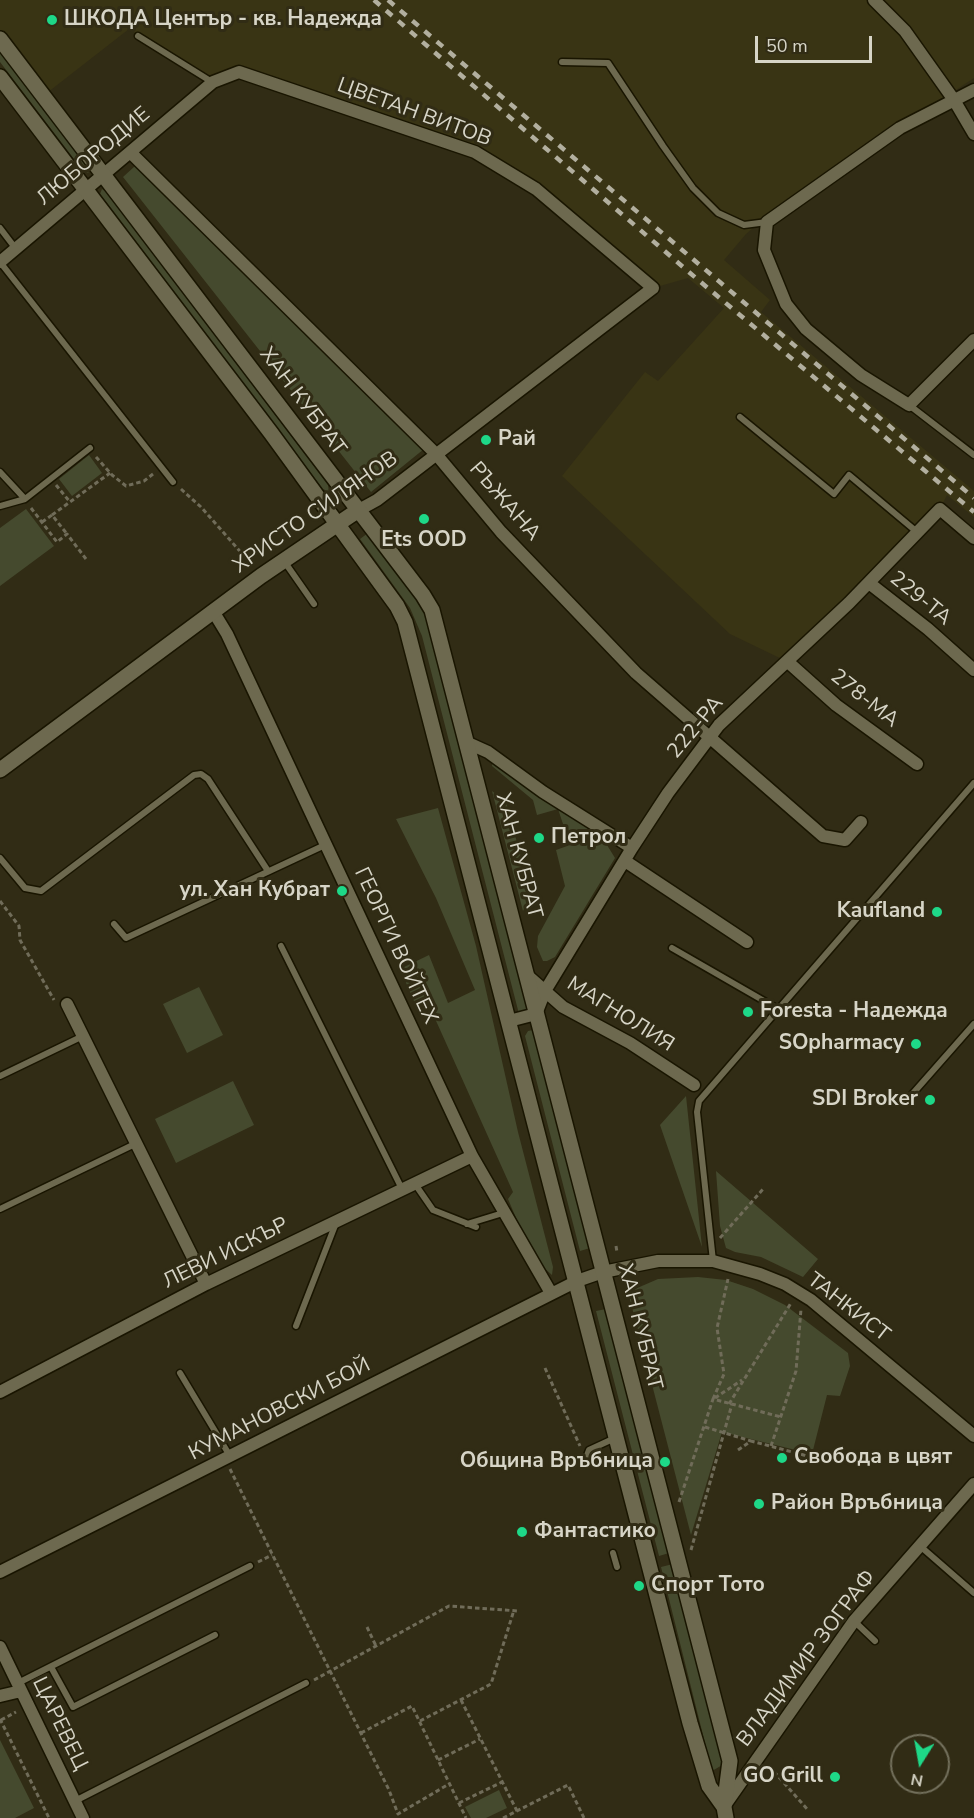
<!DOCTYPE html>
<html>
<head>
<meta charset="utf-8">
<style>
  body { margin:0 }
  #map { position:relative; width:974px; height:1818px; overflow:hidden; background:#312c15; font-family:"Nunito Sans",sans-serif }
  canvas { display:block }
  .north { position:absolute; left:890px; top:1734px; width:60px; height:60px; box-sizing:border-box; background:#312c15; border:2px solid #73705c; border-radius:50%; rotate:191deg; font-size:16px; font-weight:700; line-height:24px; text-align:center; color:#d7d5c7 }
  .north::after { content:''; display:block; margin:auto; width:21px; height:27px; background:#1ed888; clip-path:polygon(50% 0,100% 100%,50% 72%,0 100%) }
  .scale { position:absolute; left:755px; top:36px; width:117px; height:27px; box-sizing:border-box; border:3px solid #d7d5c7; border-top:0; padding-left:8px; font-size:18px; line-height:21px; white-space:nowrap; color:#d7d5c7; -webkit-text-stroke:4px #312c15; paint-order:stroke }
</style>
</head>
<body>
<div id="map">
<canvas width="974" height="1818"></canvas>
<div class="north">N</div>
<div class="scale">50 m</div>
</div>
<script>
const ctx = document.querySelector('canvas').getContext('2d');
ctx.lineJoin = 'round';
function fillPath(path, color) {
  ctx.fillStyle = color;
  ctx.fill(path, 'evenodd');
}
function shape(rows) {
  const path = new Path2D();
  for (const r of rows) {
    path.moveTo(r[0], r[1]);
    for (let i = 2; i < r.length; i += 2) path.lineTo(r[i], r[i + 1]);
  }
  return path;
}
function strokePath(path, color, width, dash) {
  ctx.strokeStyle = color;
  ctx.lineWidth = width;
  ctx.lineCap = dash ? 'butt' : 'round';
  ctx.setLineDash(dash || []);
  ctx.stroke(path);
}
function label(font, color, halo, rows, align = 'center') {
  ctx.font = font + ' "Nunito Sans",sans-serif';
  ctx.lineWidth = 6;
  ctx.setLineDash([]);
  ctx.textBaseline = 'middle';
  ctx.strokeStyle = halo;
  ctx.fillStyle = color;
  for (const [text, x, y, turn = 0] of rows) {
    ctx.save();
    ctx.translate(x, y);
    ctx.rotate((+turn || 0) * Math.PI / 180);
    ctx.textAlign = isNaN(turn) ? turn : align;
    if (halo) ctx.strokeText(text, 0, 0);
    ctx.fillText(text, 0, 0);
    ctx.restore();
  }
}
const built = shape([
  [0,0,974,0,974,78,775,209,746,234,724,260,770,300,761,312,974,491,974,517,947,495,940,509,788,662,730,634,562,476,645,372,658,381,724,308,688,278,653,288,536,189,475,152,239,72,213,82,129,29,43,96,0,39]
]);
const green = shape([
  [0,52,90,170,88,173,83,171,0,62],
  [135,166,424,449,371,492,123,177],
  [102,189,108,193,328,485,329,492,323,489,100,194],
  [89,455,102,473,72,496,59,479],
  [26,509,54,546,0,586,0,528],
  [368,533,425,611,529,1011,519,1014,422,636,410,608,360,539],
  [493,757,599,832,615,858,555,957,547,961,543,961,537,947,538,936,565,886,556,850,570,845,558,809,537,815,533,800,492,766],
  [492,791,506,802,531,894,523,911],
  [438,808,476,946,518,1132,553,1267,552,1275,533,1258,508,1199,513,1192,428,1003,417,1008,400,969,429,955,448,1003,475,990,436,898,396,819],
  [199,987,223,1035,187,1053,163,1004],
  [533,1030,590,1248,580,1251,525,1036,528,1031],
  [233,1081,254,1125,176,1163,155,1119],
  [686,1096,702,1247,660,1125],
  [716,1171,818,1259,803,1277,761,1257,735,1252,726,1248,720,1226],
  [698,1277,726,1280,753,1289,785,1305,848,1353,850,1366,840,1396,827,1395,812,1454,722,1432,691,1535,628,1292,658,1279],
  [606,1309,669,1553,659,1556,596,1311],
  [673,1564,724,1764,712,1771,661,1567],
  [0,1740,34,1808,15,1818,0,1818],
  [499,1790,507,1808,486,1818,471,1818,465,1807]
]);
const path = shape([
  [96,457,112,475,126,486,144,481,153,474],
  [56,485,70,502],
  [181,489,201,507,252,565],
  [31,508,57,542,67,534,86,559],
  [52,515,110,473],
  [42,522,52,515,67,534],
  [0,901,19,926,20,940,54,1000],
  [720,1238,764,1188],
  [616,1246,617,1252],
  [545,1368,580,1446],
  [715,1398,742,1380],
  [713,1399,724,1374,717,1328,728,1279],
  [729,1404,791,1303],
  [705,1427,751,1441],
  [771,1446,796,1371,801,1309],
  [738,1450,751,1441,830,1462],
  [230,1469,389,1790,398,1814,449,1784],
  [679,1502,713,1399,781,1417],
  [691,1550,732,1404],
  [258,1562,272,1555],
  [367,1627,376,1646],
  [314,1680,449,1606,518,1611],
  [461,1700,517,1811],
  [0,1719,49,1818],
  [1,1720,16,1712],
  [420,1721,491,1684,514,1610],
  [361,1733,412,1706,466,1818],
  [438,1760,480,1739],
  [769,1766,808,1810],
  [459,1803,502,1782],
  [503,1818,568,1785,584,1818]
]);
const service = shape([
  [138,36,212,82],
  [562,62,608,63,663,146,693,188,718,213,744,225,767,222],
  [0,228,16,249],
  [0,262,173,482],
  [909,405,974,455],
  [740,417,834,494,849,475,917,532],
  [0,472,25,499,90,448],
  [0,506,25,499],
  [284,561,314,604],
  [0,858,25,888,41,891,194,775,201,774,208,779,268,871],
  [114,924,126,938,325,845],
  [281,946,402,1189],
  [672,948,778,1009],
  [0,1076,83,1036],
  [908,1099,974,1024],
  [415,1184,433,1210,476,1227],
  [0,1209,137,1143],
  [467,1224,503,1213],
  [713,1261,697,1112,699,1101,974,783],
  [296,1326,336,1223],
  [180,1373,230,1456],
  [586,1458,589,1450,615,1438],
  [920,1546,974,1593],
  [613,1553,617,1567],
  [854,1621,875,1641],
  [51,1667,73,1707,215,1635],
  [18,1683,250,1566],
  [75,1801,306,1683]
]);
const minor = shape([
  [874,0,905,31,954,100,974,134],
  [974,90,900,128,767,222,764,250,786,304,806,329,861,375,909,405,974,340],
  [131,153,436,454,501,532,636,673,823,836,845,840,861,822],
  [0,262,213,82,239,72,475,152,536,189,653,288,377,500,357,511],
  [869,583,928,629,974,670],
  [213,611,227,634,472,1156,551,1293],
  [788,662,836,705,917,764],
  [468,743,488,752,543,792,632,848],
  [625,861,747,942],
  [528,976,563,1007,630,1043,694,1085],
  [67,1004,206,1284],
  [509,1021,536,1014,545,991,632,848,668,793,719,725,849,603,940,509,974,538],
  [0,1392,206,1284,472,1156],
  [0,1572,577,1281,603,1272,658,1261,713,1261,760,1274,785,1284,811,1300,974,1436],
  [0,1647,83,1818],
  [0,1696,21,1691],
  [725,1805,854,1621,974,1484]
]);
const tertiary = shape([
  [0,39,423,595,432,610,730,1761,724,1807,726,1818],
  [0,77,271,433,397,606,405,622,690,1723,709,1786,724,1807],
  [0,770,261,576,357,511]
]);
const rail = shape([
  [374,0,690,273,974,512],
  [388,0,974,498]
]);
const markers = [
  [52,20,6,"#1ed888"],
  [486,440,6,"#1ed888"],
  [424,519,6,"#1ed888"],
  [539,838,6,"#1ed888"],
  [342,891,6,"#1ed888"],
  [937,912,6,"#1ed888"],
  [748,1012,6,"#1ed888"],
  [916,1044,6,"#1ed888"],
  [930,1100,6,"#1ed888"],
  [782,1458,6,"#1ed888"],
  [665,1462,6,"#1ed888"],
  [759,1504,6,"#1ed888"],
  [522,1532,6,"#1ed888"],
  [639,1586,6,"#1ed888"],
  [835,1777,6,"#1ed888"]
];
const poiNames = [
  ["ШКОДА Център - кв. Надежда",64,20],
  ["Рай",498,440],
  ["Ets OOD",424,541,"center"],
  ["Петрол",551,838],
  ["ул. Хан Кубрат",330,891,"right"],
  ["Kaufland",925,912,"right"],
  ["Foresta - Надежда",760,1012],
  ["SOpharmacy",904,1044,"right"],
  ["SDI Broker",918,1100,"right"],
  ["Свобода в цвят",794,1458],
  ["Община Връбница",653,1462,"right"],
  ["Район Връбница",771,1504],
  ["Фантастико",534,1532],
  ["Спорт Тото",651,1586],
  ["GO Grill",823,1777,"right"]
];
const streetNames = [
  ["ЦВЕТАН ВИТОВ",414,113,20],
  ["ЛЮБОРОДИЕ",94,157,-40],
  ["ХАН КУБРАТ",302,402,53],
  ["РЪЖАНА",504,502,49],
  ["ХРИСТО СИЛЯНОВ",316,513,-35],
  ["229-ТА",920,599,39],
  ["278-МА",864,699,38],
  ["222-РА",696,728,-50],
  ["ХАН КУБРАТ",518,856,75],
  ["ГЕОРГИ ВОЙТЕХ",395,946,65],
  ["МАГНОЛИЯ",620,1015,32],
  ["ЛЕВИ ИСКЪР",226,1254,-26],
  ["ТАНКИСТ",848,1308,38],
  ["ХАН КУБРАТ",639,1327,76],
  ["КУМАНОВСКИ БОЙ",280,1410,-27],
  ["ВЛАДИМИР ЗОГРАФ",807,1659,-53],
  ["ЦАРЕВЕЦ",59,1724,64]
];
fillPath(built, '#393414');
fillPath(green, '#454a2e');
strokePath(service, '#191500', 9);
strokePath(minor, '#191500', 15);
strokePath(tertiary, '#191500', 18);
strokePath(path, '#706c59', 3, [4.5, 3]);
strokePath(service, '#6d694f', 6);
strokePath(minor, '#6d694f', 12);
strokePath(tertiary, '#6d694f', 15);
strokePath(rail, '#b2af9f', 4.5, [8, 8]);
for (const [x, y, r, color] of markers) {
  const dot = new Path2D();
  dot.arc(x, y, r, 0, 2 * Math.PI);
  ctx.fillStyle = color;
  ctx.fill(dot);
  strokePath(dot, '#312c15', 2);
}
label('bold 21px', '#d7d5c7', '#312c15', poiNames, 'left');
label('21px', '#d7d5c7', '#312c15', streetNames);
</script>
</body>
</html>
